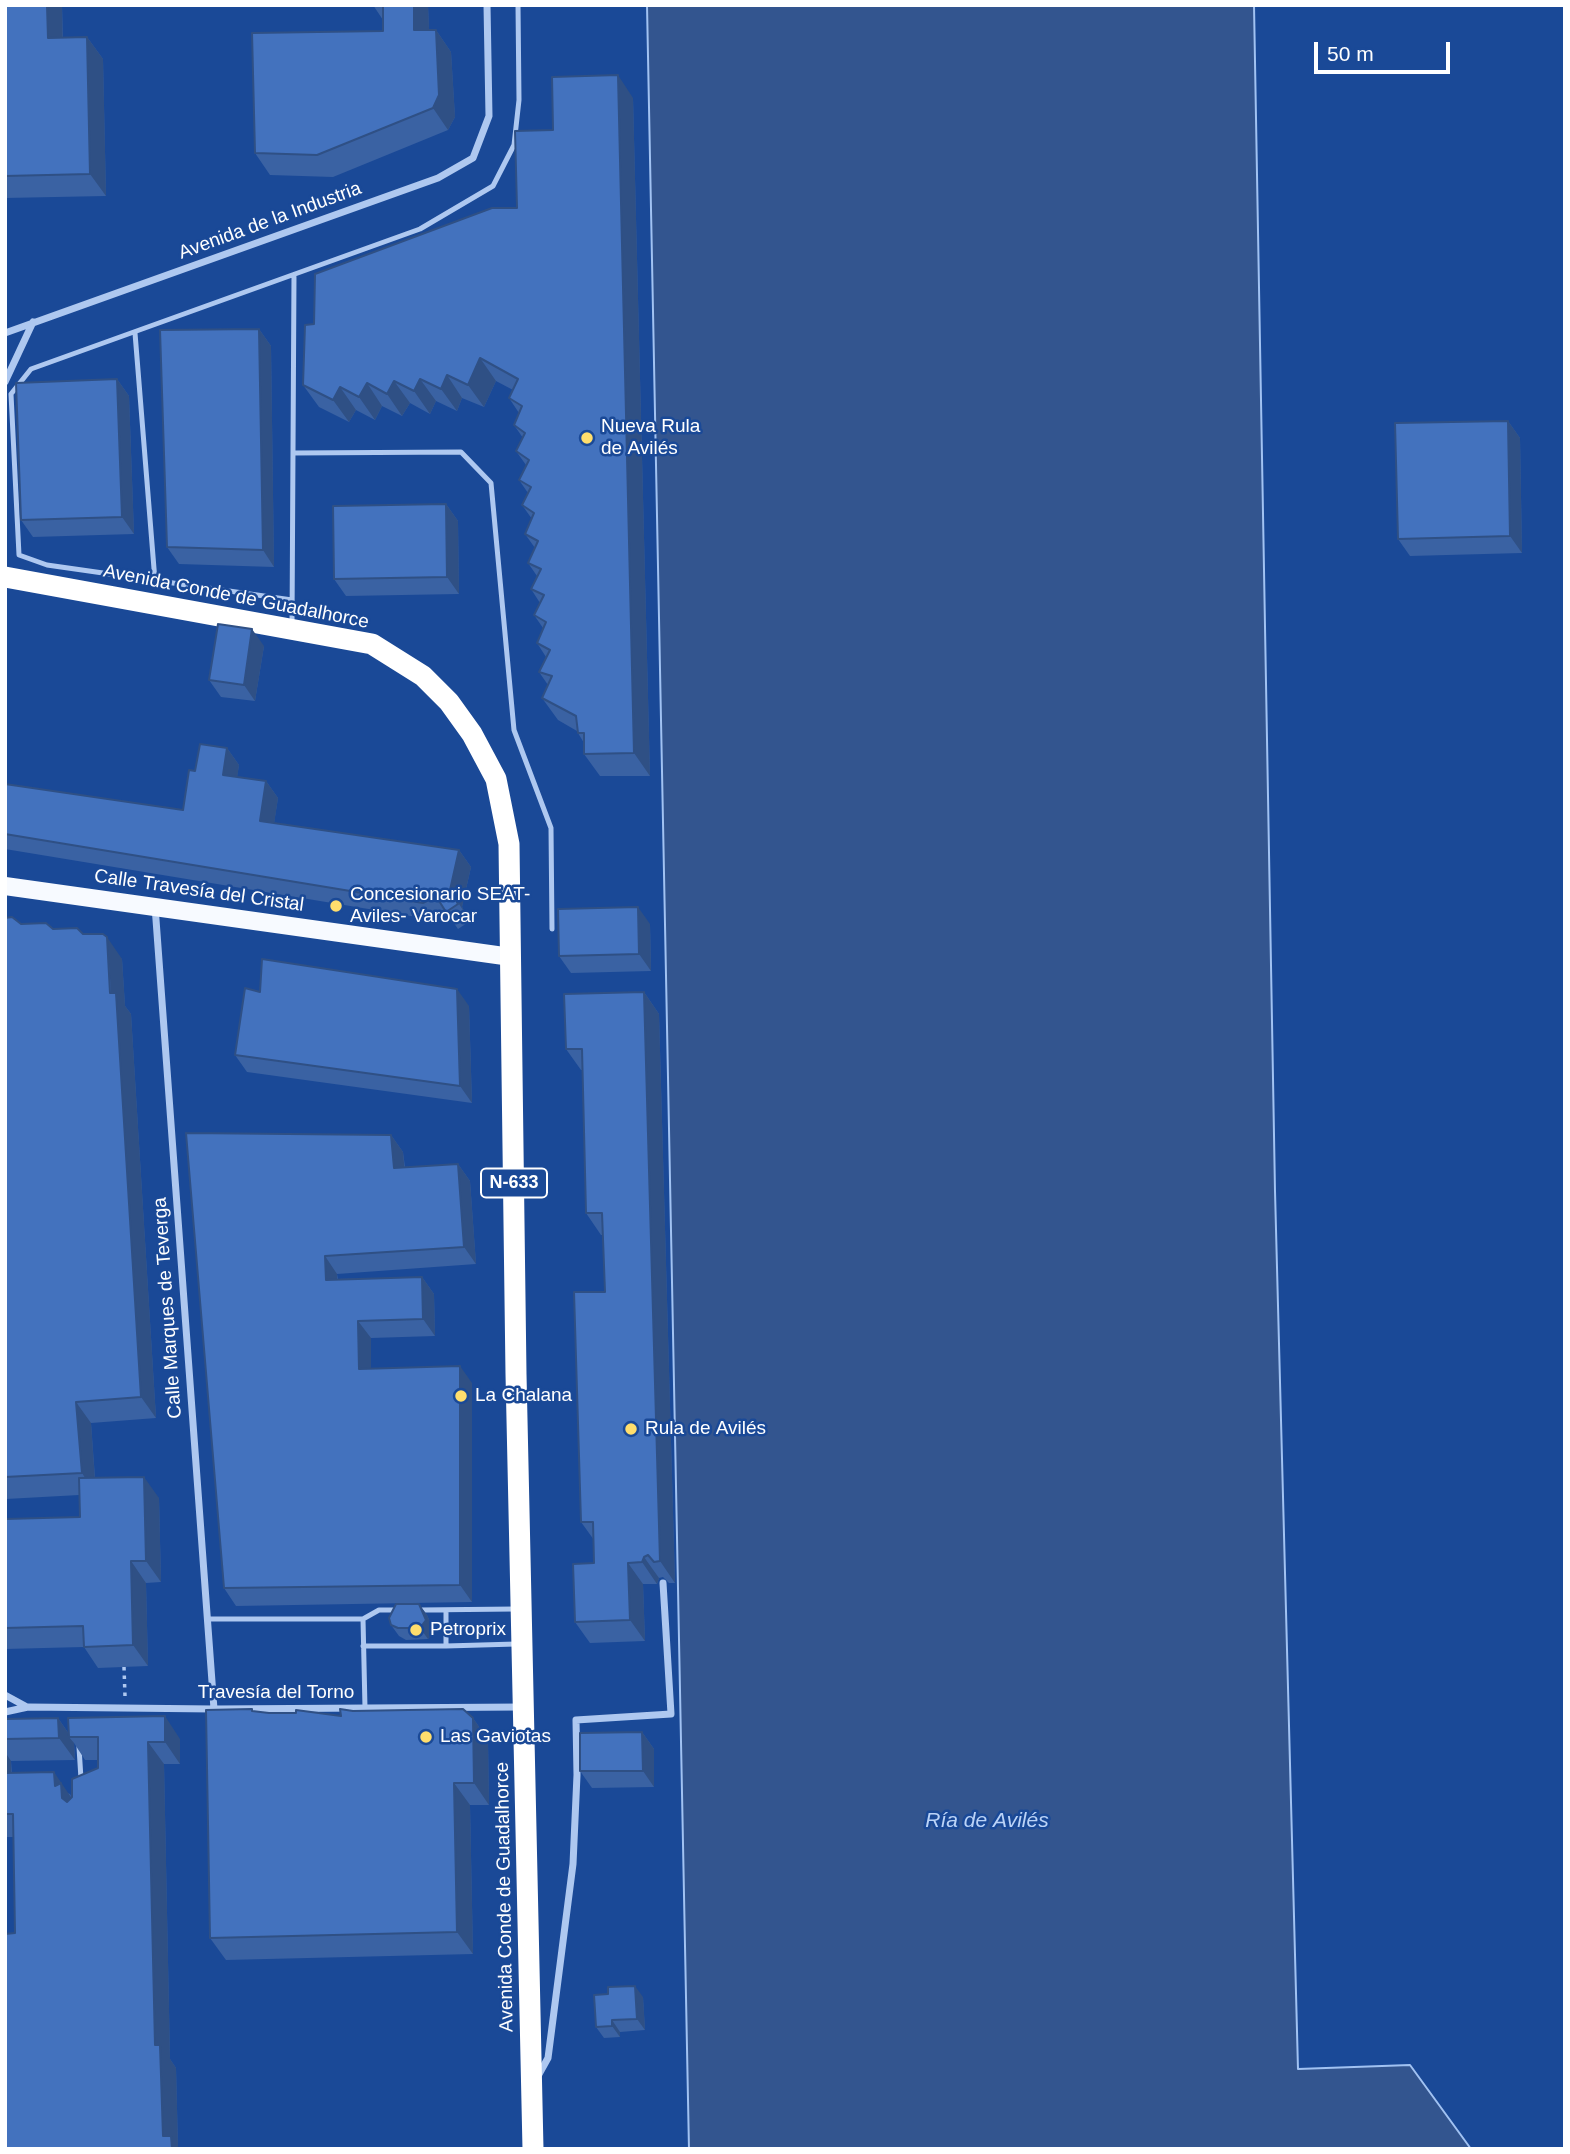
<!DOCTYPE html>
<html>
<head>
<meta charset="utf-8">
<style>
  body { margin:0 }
  #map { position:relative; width:1570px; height:2154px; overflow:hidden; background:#1a4997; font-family:Helvetica,sans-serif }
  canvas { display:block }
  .frame { position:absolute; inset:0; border:7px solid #fff; pointer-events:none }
  .scale { position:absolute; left:1314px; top:42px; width:136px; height:32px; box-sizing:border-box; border:4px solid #fff; border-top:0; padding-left:9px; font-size:21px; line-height:24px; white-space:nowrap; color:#fff; -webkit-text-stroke:5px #1a4997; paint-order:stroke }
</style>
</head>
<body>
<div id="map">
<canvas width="1570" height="2154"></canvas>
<div class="frame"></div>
<div class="scale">50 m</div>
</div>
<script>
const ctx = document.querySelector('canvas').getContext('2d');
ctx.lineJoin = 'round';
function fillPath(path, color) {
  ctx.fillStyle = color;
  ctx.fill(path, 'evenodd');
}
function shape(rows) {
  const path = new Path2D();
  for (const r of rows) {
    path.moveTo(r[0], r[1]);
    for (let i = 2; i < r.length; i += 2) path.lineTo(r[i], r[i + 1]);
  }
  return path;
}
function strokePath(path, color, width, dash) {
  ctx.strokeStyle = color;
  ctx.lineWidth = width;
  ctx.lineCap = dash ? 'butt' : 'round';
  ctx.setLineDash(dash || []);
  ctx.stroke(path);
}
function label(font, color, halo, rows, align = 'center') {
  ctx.font = font + ' Helvetica,sans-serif';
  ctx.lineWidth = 5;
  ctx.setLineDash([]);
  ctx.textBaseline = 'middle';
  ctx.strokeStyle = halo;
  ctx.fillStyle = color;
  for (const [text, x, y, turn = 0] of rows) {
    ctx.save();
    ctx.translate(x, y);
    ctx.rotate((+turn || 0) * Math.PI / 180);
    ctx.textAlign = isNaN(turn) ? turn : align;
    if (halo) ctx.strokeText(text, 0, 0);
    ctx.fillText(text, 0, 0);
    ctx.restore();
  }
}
const water = shape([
  [647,5,1254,5,1275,1191,1298,2069,1410,2065,1471,2149,689,2149,647,5]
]);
const path = shape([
  [124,1667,125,1696]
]);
const lane = shape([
  [135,333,155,581],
  [293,453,461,452,491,483,514,730,551,828,552,929],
  [292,600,47,565,19,555,11,394,31,369,420,229,493,186,514,145,519,100,518,5],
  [292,625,294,275],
  [420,1610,515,1609],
  [446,1610,446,1646,516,1644],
  [207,1619,363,1619,379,1610,399,1610],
  [363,1619,365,1708],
  [363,1646,446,1646],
  [79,1747,81,1779]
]);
const street = shape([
  [5,333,438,178,473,158,489,116,487,5],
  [5,382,33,322],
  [155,906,214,1709],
  [5,1695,27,1707],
  [5,1712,28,1707,214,1709,522,1707],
  [538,2076,548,2058,573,1864,577,1775,576,1720,671,1714,663,1583]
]);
const primary = shape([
  [5,886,511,957]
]);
const highway = shape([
  [5,577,372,644,423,676,449,702,472,734,496,779,509,844,516,1374,533,2149]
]);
const wall = shape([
  [5,5,62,5,63,38,87,37,103,59,106,196,5,198],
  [373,5,428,5,429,30,436,30,451,52,455,117,448,130,333,177,270,175,255,153,383,31,383,20],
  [633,98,650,776,600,776,584,754,584,743,578,733,577,731,558,720,542,698,548,685,539,672,546,657,537,643,543,628,534,615,540,603,531,589,537,576,528,563,535,548,525,534,532,519,522,505,528,493,519,480,526,465,516,451,523,438,514,425,519,413,509,398,513,390,496,381,484,407,462,398,457,411,436,401,430,414,410,403,402,416,382,406,375,420,356,410,349,422,319,407,303,385,314,324,517,208,553,130],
  [259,329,271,346,274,567,179,564,167,547],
  [117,379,129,396,134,534,33,537,21,520],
  [1508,421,1520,438,1522,553,1410,556,1398,539],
  [446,504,458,521,459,594,346,596,334,579],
  [264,646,255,701,221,697,209,680],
  [227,748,239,765,237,777,266,781,278,798,274,823,459,850,471,867,462,907,470,921,458,929,447,913,435,920,5,849,5,784,183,810,195,771],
  [5,918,21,924,83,934,122,959,125,1006,131,1014,156,1418,91,1423,95,1478,159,1498,161,1582,146,1583,148,1666,98,1668,84,1647,5,1649],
  [79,1495,80,1517,7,1519,6,1499],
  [650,924,651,971,571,973,559,956],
  [260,992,469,1006,472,1103,247,1072,235,1055],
  [644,992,659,1014,675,1583,669,1583,663,1577,659,1578,657,1584,643,1584,645,1641,590,1643,575,1622,594,1563,594,1540,581,1522,605,1292,603,1235,601,1235,586,1213,582,1070,581,1070,566,1049],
  [186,1133,391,1135,403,1152,405,1167,458,1164,470,1181,476,1264,337,1274,338,1279,422,1277,434,1294,435,1336,371,1338,371,1368,472,1383,472,1602,236,1606,224,1588],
  [419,1604,427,1615,434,1631,428,1639,406,1640,399,1636,391,1625],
  [254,1711,269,1713,341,1716,353,1711,473,1718,488,1740,489,1805,470,1805,473,1954,226,1960,210,1938],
  [58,1718,69,1734,180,1739,180,1764,164,1764,170,2059,176,2068,178,2147,179,2149,5,2149,15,1933,14,1837,5,1837,5,1719],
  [74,1743,85,1760,98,1760,98,1768,72,1798,70,1794,12,1773,11,1761,75,1760],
  [642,1732,654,1749,654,1787,592,1788,580,1771],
  [643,1997,645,2030,620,2032,620,2037,604,2038,596,2027]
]);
const shadedWall = shape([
  [47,5,62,5,63,60,48,38],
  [414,5,428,5,430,52,414,30],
  [436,30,451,52,455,117,448,130,433,108],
  [87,37,103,59,106,196,90,174],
  [618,75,633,98,650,776,634,753],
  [259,329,271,346,274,567,263,550],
  [480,358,496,381,484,407,468,385],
  [447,375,462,398,457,411,441,389],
  [117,379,129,396,134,534,122,517],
  [420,379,436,401,430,414,414,391],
  [394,381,410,403,402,416,387,394],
  [367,383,382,406,375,420,359,397],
  [340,387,356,410,349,422,333,400],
  [1508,421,1520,438,1522,553,1510,536],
  [446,504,458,521,459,594,447,577],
  [252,629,264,646,255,701,244,685],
  [227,748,239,765,235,792,223,775],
  [266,781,278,798,272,838,260,821],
  [459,850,471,867,462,907,470,921,450,890],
  [638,907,650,924,651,971,639,954],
  [107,937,122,959,125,1006,131,1014,156,1418,141,1397],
  [457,989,469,1006,472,1103,460,1086],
  [644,992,659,1014,675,1583,660,1561],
  [391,1135,403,1152,406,1185,394,1168],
  [458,1164,470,1181,476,1264,464,1247],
  [325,1256,337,1274,338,1297,326,1280],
  [422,1277,434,1294,435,1336,423,1319],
  [358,1321,371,1338,371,1386,359,1369],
  [460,1366,472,1383,472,1602,460,1585],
  [76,1402,91,1423,96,1495,82,1473],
  [144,1477,159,1498,161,1582,146,1561],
  [5,1497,6,1499,8,1541,5,1537],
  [644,1557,659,1578,657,1584,642,1562],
  [131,1561,146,1583,148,1666,133,1645],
  [628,1563,643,1584,645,1641,630,1620],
  [419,1604,427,1615,434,1631,428,1639,420,1628],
  [165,1716,180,1739,180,1764,165,1742],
  [58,1718,71,1737,69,1737,74,1743,75,1760,59,1738],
  [473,1718,488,1740,489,1805,474,1783],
  [642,1732,654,1749,654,1787,643,1771],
  [148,1742,164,1764,170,2059,176,2068,178,2147,179,2149,171,2149,163,2136,155,2045],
  [5,1752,11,1761,12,1796,5,1786],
  [54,1772,77,1806,78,1820,55,1786],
  [454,1783,470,1805,473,1954,457,1932],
  [635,1986,643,1997,645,2030,637,2019],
  [612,2020,620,2032,620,2037,612,2026]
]);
const building = shape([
  [5,5,47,5,48,38,87,37,90,174,5,176,5,5],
  [383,5,414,5,414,30,436,30,439,95,433,108,317,155,255,153,252,33,383,31,383,5],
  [618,75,634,753,584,754,584,733,578,733,576,716,542,698,552,676,539,672,550,650,537,643,546,622,534,615,544,595,531,589,541,569,528,563,538,541,525,534,534,513,522,505,531,487,519,480,529,460,516,451,525,433,514,425,522,406,509,398,518,379,480,358,468,385,447,375,441,389,420,379,414,391,394,381,387,394,367,383,359,397,340,387,333,400,303,385,305,325,314,324,315,274,492,208,517,208,515,131,553,130,552,77,618,75],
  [259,329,263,550,167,547,160,330,259,329],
  [117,379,122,517,21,520,16,383,117,379],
  [1508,421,1510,536,1398,539,1395,423,1508,421],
  [446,504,447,577,334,579,333,506,446,504],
  [218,624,252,629,244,685,209,680,218,624],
  [200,744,227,748,223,775,266,781,260,821,459,850,450,890,458,904,446,912,436,896,423,903,5,834,5,784,183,810,189,770,195,771,200,744],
  [638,907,639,954,559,956,558,909,638,907],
  [12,917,21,924,46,923,53,929,77,928,83,934,103,934,107,937,110,993,116,993,141,1397,76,1402,82,1473,5,1477,5,918,12,917],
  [262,959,457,989,460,1086,235,1055,245,988,260,992,262,959],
  [644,992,660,1561,654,1562,648,1555,644,1557,642,1562,628,1563,630,1620,575,1622,573,1564,594,1563,593,1522,581,1522,574,1292,605,1292,602,1213,586,1213,582,1049,566,1049,564,994,644,992],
  [186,1133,391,1135,394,1168,458,1164,464,1247,325,1256,326,1280,422,1277,423,1319,358,1321,359,1369,460,1366,460,1585,224,1588,186,1133],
  [144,1477,146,1561,131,1561,133,1645,84,1647,83,1626,5,1628,5,1519,80,1517,79,1478,144,1477],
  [396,1604,419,1604,426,1620,420,1628,398,1628,391,1625,389,1618,396,1604],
  [252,1709,252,1711,269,1713,296,1713,296,1710,341,1716,340,1709,353,1711,463,1709,473,1718,474,1783,454,1783,457,1932,210,1938,206,1710,252,1709],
  [165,1716,165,1742,148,1742,155,2045,160,2045,163,2136,171,2136,172,2149,5,2149,5,1934,15,1933,13,1814,5,1814,5,1773,54,1772,55,1786,61,1783,62,1798,67,1802,72,1797,72,1779,98,1768,98,1737,69,1737,68,1718,165,1716],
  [58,1718,59,1738,5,1739,5,1719,58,1718],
  [642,1732,643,1771,580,1771,580,1733,642,1732],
  [635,1986,637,2019,612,2020,612,2026,596,2027,594,1995,608,1994,608,1987,635,1986]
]);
const markers = [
  [587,438,7,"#ffde6d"],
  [336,906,7,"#ffde6d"],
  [461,1396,7,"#ffde6d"],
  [631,1429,7,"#ffde6d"],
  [416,1630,7,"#ffde6d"],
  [426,1737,7,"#ffde6d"]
];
const shields = [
  [514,1183,66]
];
const shieldNames = [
  ["N-633",514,1183]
];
const streetNames = [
  ["Avenida de la Industria",270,221,-20],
  ["Avenida Conde de Guadalhorce",236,597,11],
  ["Calle Travesía del Cristal",199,891,8],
  ["Calle Marques de Teverga",168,1308,-94],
  ["Travesía del Torno",276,1693],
  ["Avenida Conde de Guadalhorce",505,1897,-91]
];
const poiNames = [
  ["Nueva Rula",601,427],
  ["de Avilés",601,449],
  ["Concesionario SEAT-",350,895],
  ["Aviles- Varocar",350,917],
  ["La Chalana",475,1396],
  ["Rula de Avilés",645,1429],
  ["Petroprix",430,1630],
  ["Las Gaviotas",440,1737]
];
const waterNames = [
  ["Ría de Avilés",987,1821]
];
fillPath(water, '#33558f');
strokePath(water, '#a1c2f2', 2);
strokePath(path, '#aec8f0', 3.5, [3.5, 5]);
strokePath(lane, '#aec8f0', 5);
strokePath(street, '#aec8f0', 7);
strokePath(primary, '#f7faff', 18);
strokePath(highway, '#fff', 21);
fillPath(wall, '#3a62a3');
fillPath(shadedWall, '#2f5085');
fillPath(building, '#4372be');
strokePath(building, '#2f5085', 2);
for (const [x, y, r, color] of markers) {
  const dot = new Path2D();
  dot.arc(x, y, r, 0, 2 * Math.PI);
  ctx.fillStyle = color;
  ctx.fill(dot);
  strokePath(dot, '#1a4997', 2.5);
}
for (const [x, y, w] of shields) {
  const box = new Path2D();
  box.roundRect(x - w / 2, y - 14.5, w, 29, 5);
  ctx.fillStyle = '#1a4997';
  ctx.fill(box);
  strokePath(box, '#fff', 2);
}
label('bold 18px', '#fff', null, shieldNames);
label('19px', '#fff', '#1a4997', streetNames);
label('19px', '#fff', '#1a4997', poiNames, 'left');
label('italic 21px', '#bbd3f7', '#1a4997', waterNames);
</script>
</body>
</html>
